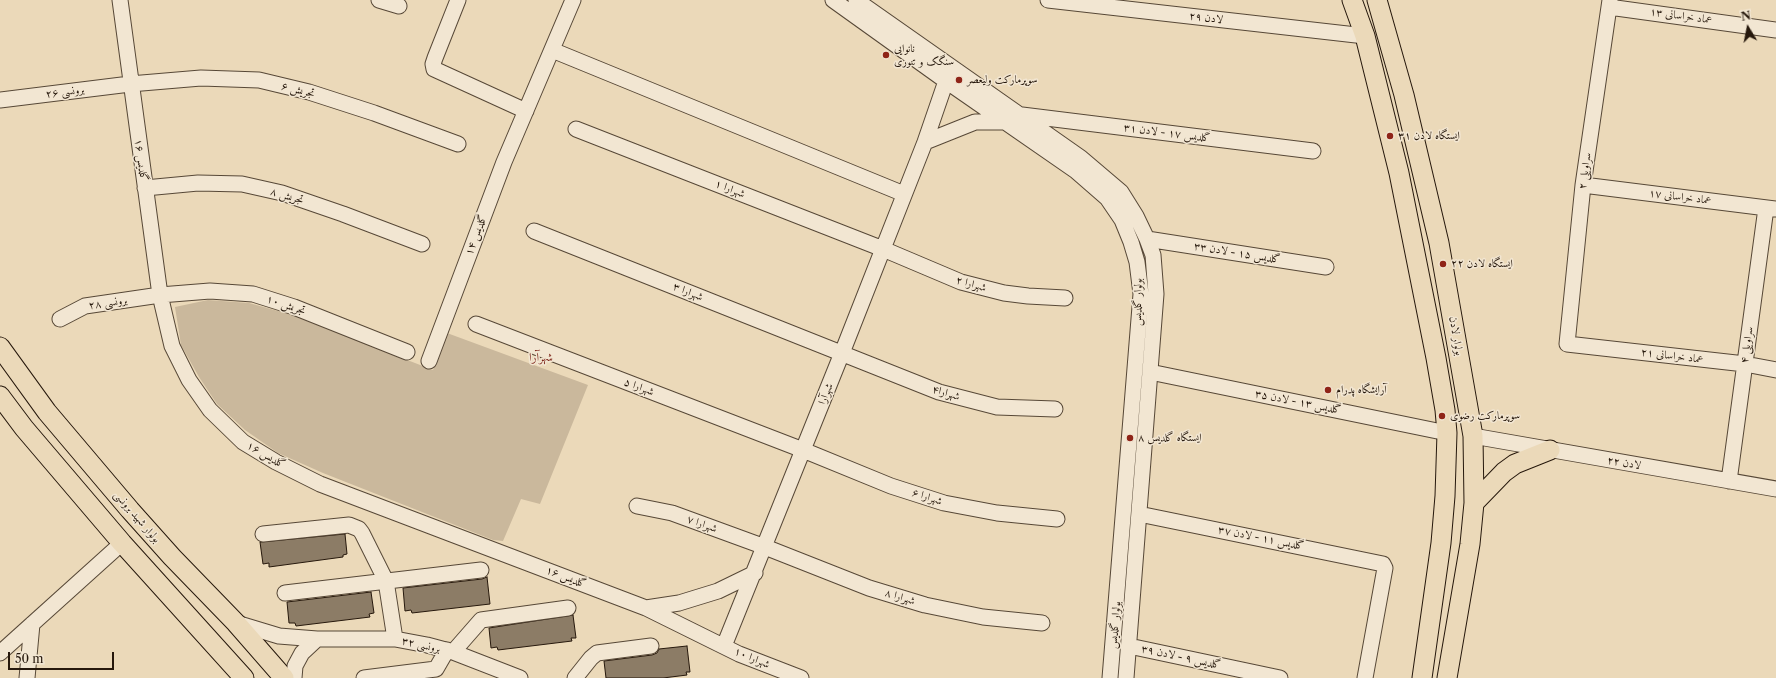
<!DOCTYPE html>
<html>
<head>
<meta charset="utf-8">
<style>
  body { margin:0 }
  #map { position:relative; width:1776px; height:678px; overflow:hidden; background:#ebd9b9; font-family:"Libre Caslon Text",serif }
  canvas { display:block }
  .north { position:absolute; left:1728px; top:8px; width:40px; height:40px; -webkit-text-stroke:3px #f2e6d2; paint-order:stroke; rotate:350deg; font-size:11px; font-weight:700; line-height:16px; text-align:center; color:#26180c }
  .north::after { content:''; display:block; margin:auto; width:14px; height:18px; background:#26180c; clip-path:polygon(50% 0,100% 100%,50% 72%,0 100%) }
  .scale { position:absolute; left:8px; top:652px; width:106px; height:18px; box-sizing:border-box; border:2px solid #26180c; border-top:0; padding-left:5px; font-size:12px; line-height:14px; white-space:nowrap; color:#26180c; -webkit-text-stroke:3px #f2e6d2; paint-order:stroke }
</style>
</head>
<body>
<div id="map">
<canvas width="1776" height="678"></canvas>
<div class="north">N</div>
<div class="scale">50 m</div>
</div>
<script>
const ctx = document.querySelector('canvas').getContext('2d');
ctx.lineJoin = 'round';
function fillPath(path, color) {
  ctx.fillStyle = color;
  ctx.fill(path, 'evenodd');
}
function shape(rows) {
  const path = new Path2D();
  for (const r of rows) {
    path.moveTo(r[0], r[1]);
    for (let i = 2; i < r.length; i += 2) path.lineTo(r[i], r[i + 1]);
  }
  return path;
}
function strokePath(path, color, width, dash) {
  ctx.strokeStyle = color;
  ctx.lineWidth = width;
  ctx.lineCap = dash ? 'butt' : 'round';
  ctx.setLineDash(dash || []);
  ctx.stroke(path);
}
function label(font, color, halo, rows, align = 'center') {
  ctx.font = font + ' "Libre Caslon Text",Amiri,serif';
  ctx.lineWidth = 3;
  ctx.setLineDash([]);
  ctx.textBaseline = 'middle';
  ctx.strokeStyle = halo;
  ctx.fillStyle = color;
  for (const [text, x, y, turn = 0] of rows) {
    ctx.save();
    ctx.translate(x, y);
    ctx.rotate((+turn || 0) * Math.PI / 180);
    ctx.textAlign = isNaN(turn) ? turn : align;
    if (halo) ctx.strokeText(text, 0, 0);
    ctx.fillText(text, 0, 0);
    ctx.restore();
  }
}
const green = shape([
  [208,300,249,303,289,314,433,370,447,333,588,385,540,504,521,499,503,541,493,540,323,473,278,453,245,430,217,404,199,377,181,345,175,307]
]);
const building = shape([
  [345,534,347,554,343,555,343,557,269,567,269,563,263,564,260,542,345,534],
  [487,577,490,604,412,613,411,610,405,611,403,588,482,579,487,577],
  [371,592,374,613,369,614,370,617,296,626,295,623,289,623,287,602,371,592],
  [573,615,576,638,571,638,572,641,498,650,497,647,491,648,489,628,573,615],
  [687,646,690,672,686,672,687,675,663,678,606,678,604,661,652,655,657,653,659,649,687,646]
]);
const minor = shape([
  [120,0,160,295,172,346,189,380,210,410,243,442,276,462,320,484,646,608,739,654,801,678],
  [379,0,399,6],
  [458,0,435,58,433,64,434,69,526,111],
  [833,0,946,81,1076,171,1107,198,1122,220,1131,242,1137,262,1141,294,1110,678],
  [856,0,1081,158,1121,192,1136,216,1147,239,1153,255,1156,294,1126,678],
  [1048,0,1365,36],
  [1610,0,1583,185,1567,344,1745,364,1776,370],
  [1609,7,1776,30],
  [552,50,904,194],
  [0,100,130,84,201,78,259,80,309,92,374,113,458,144],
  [1022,115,1313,151],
  [576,129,883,249,961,282,1004,293,1028,296,1065,298],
  [925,142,975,122,1005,122],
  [1583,185,1775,209],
  [145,188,198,183,242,184,282,193,343,214,422,244],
  [534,231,939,392,997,407,1055,409],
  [1147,239,1326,267],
  [60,319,85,306,160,295,210,291,253,294,294,307,407,352],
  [476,324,803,450,891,486,944,503,997,513,1057,519],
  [429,361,504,162,573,0],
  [1150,372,1447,433],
  [1473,436,1776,489],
  [1729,481,1766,208],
  [637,506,672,513,765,547,869,588,925,605,983,617,1042,623],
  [1139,514,1383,564,1385,568,1365,678],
  [263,534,349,525,359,529,362,533,386,581,395,639],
  [285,593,481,570],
  [646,608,679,603,718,591,755,573],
  [236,623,279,636,317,639,395,639,427,645,453,652,520,678],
  [724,646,842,353,925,142,946,81,952,73],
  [1129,646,1280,678],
  [453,652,481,620,568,608],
  [0,653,122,543],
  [27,678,32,624],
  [294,678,295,666,302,653,317,639],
  [364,678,436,669,447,650],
  [575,678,591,658,597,653,651,646]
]);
const major = shape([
  [1352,0,1365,36,1399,173,1436,358,1445,410,1447,433,1445,496,1441,543,1422,678],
  [1377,0,1404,95,1439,243,1473,436,1474,503,1470,544,1447,678],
  [0,347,47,412,130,510,172,557,236,623,284,678],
  [0,396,24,428,122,543,244,678],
  [1474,503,1504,472,1515,464,1550,450]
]);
const markers = [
  [886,55,4,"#8f2418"],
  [959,80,4,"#8f2418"],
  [1390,136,4,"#8f2418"],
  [1443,264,4,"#8f2418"],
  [1328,390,4,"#8f2418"],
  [1442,416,4,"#8f2418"],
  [1130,438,4,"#8f2418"]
];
const streetNames = [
  ["عماد خراسانی ۱۳",1681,16,8],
  ["لادن ۲۹",1206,18,7],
  ["تجریش ۶",298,90,14],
  ["برونسی ۲۶",65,92,-7],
  ["گلدیس ۱۷ - لادن ۳۱",1167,133,7],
  ["گلدیس ۱۶",141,160,82],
  ["سراویلی ۲",1585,171,-82],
  ["شهرارا ۱",730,189,22],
  ["تجریش ۸",287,196,16],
  ["عماد خراسانی ۱۷",1680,197,7],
  ["گلدیس ۱۴",476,235,-69],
  ["گلدیس ۱۵ - لادن ۳۳",1237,253,9],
  ["شهرارا ۲",971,284,16],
  ["شهرارا ۳",688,292,22],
  ["بولوار گلدیس",1138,302,-89],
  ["برونسی ۲۸",108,303,-8],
  ["تجریش ۱۰",286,305,19],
  ["بولوار لادن",1456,336,80],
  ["سراویلی ۴",1747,345,-82],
  ["عماد خراسانی ۲۱",1672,356,7],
  ["شهرارا ۵",639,387,21],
  ["شهرارا۴",946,393,17],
  ["شهرآرا",826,394,-68],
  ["گلدیس ۱۳ - لادن ۳۵",1298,402,11],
  ["گلدیس ۱۶",266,455,30],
  ["لادن ۲۲",1624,463,10],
  ["شهرارا ۶",927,497,18],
  ["بولوار شهید برونسی",137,517,49],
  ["شهرارا ۷",702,524,20],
  ["گلدیس ۱۱ - لادن ۳۷",1261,538,11],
  ["گلدیس ۱۶",566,577,21],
  ["شهرارا ۸",900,597,17],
  ["بولوار گلدیس",1115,625,-85],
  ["برونسی ۳۲",421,645,13],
  ["گلدیس ۹ - لادن ۳۹",1181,657,12],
  ["شهرارا ۱۰",752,658,23]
];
const poiNames = [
  ["نانوایی",894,49],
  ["سنگک و تنوری",894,62],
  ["سوپرمارکت ولیعصر",967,80],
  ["ایستگاه لادن ۳۱",1398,136],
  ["ایستگاه لادن ۲۲",1451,264],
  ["آرایشگاه پدرام",1336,390],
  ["سوپرمارکت رضوی",1450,416],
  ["ایستگاه گلدیس ۸",1138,438]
];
const neighbourhoodNames = [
  ["شهرآرا",541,358]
];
fillPath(green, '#cab89c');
fillPath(building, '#8c7c66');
strokePath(building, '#26180c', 1);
strokePath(minor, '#574837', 17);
strokePath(major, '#26180c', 21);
strokePath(minor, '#f2e6d2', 15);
strokePath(major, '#ebd9b9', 19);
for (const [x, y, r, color] of markers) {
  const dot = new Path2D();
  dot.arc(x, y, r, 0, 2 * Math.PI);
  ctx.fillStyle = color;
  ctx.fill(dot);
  strokePath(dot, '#f2e6d2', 1.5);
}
label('11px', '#26180c', '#f2e6d2', streetNames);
label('11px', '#26180c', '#f2e6d2', poiNames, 'left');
label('12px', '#7a1f14', '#f2e6d2', neighbourhoodNames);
</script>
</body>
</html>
